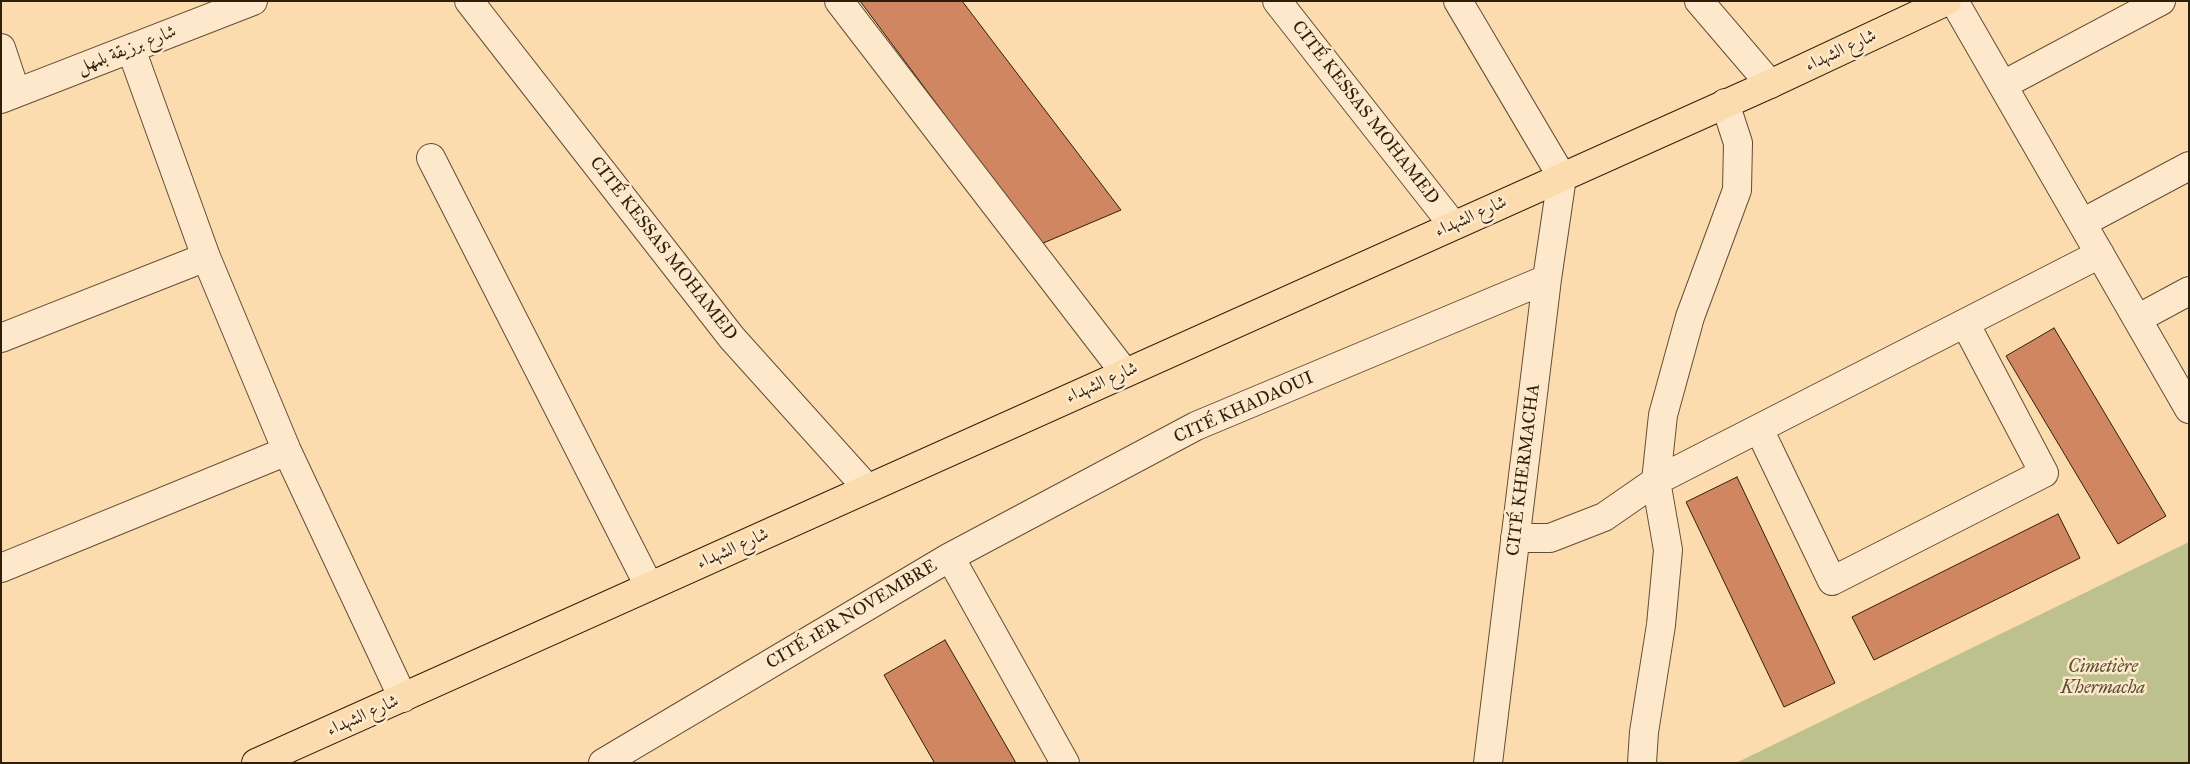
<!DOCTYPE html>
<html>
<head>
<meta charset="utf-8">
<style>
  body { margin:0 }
  #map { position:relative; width:2190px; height:764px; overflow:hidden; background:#fcdcaf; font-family:"IM FELL Great Primer",serif }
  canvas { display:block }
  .frame { position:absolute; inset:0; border:2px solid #2e1f0b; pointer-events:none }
</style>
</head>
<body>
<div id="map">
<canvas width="2190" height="764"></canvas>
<div class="frame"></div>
</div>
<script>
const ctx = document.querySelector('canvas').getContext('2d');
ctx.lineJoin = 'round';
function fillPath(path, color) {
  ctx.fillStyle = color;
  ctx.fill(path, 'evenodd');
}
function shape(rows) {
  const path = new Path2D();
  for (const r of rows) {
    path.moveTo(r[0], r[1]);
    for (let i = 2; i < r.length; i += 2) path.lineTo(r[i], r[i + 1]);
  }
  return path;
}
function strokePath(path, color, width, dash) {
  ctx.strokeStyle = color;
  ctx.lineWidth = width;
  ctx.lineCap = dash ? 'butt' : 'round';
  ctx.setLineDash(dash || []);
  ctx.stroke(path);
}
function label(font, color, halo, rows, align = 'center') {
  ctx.font = font + ' "IM FELL Great Primer",Amiri,serif';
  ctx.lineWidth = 5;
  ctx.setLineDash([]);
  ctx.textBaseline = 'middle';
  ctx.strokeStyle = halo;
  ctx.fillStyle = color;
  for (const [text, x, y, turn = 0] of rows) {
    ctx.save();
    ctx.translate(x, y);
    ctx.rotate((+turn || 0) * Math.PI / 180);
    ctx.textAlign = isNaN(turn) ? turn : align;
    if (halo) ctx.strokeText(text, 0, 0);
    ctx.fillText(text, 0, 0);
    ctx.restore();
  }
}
const green = shape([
  [2189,542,2189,763,1736,763]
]);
const building = shape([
  [860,1,962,1,1121,210,1041,244,860,1],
  [2054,328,2166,516,2118,544,2006,356,2054,328],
  [1737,477,1835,683,1784,707,1686,502,1737,477],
  [2058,514,2080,558,1874,660,1852,617,2058,514],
  [945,640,1016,763,931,763,934,762,884,675,945,640]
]);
const minor = shape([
  [469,1,732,338,867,488],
  [839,1,1125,373],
  [1277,1,1453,225],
  [1458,1,1562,177,1547,279,1488,763],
  [1699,1,1770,84],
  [1954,1,2189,409],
  [1,48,16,93],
  [131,49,206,257,287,451,403,698],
  [2003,85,2161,1],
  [1,99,253,1],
  [431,158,649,586],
  [2082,223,2189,166],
  [2137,319,2189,291],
  [1,338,206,257],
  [1759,429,1832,581,2044,473,1965,323],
  [1515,538,1550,538,1604,517,1656,481,2100,254],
  [950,557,1065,763],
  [1,568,287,451],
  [603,763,950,557,1196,426,1547,279],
  [1642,763,1644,732,1661,625,1668,550,1656,481,1663,415,1690,317,1737,190,1738,143,1725,103]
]);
const major = shape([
  [256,763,1770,84,1947,1]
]);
const streetNames = [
  ["شارع برزيقة بلمهل",127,50,-21],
  ["شارع الشهداء",1841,51,-25],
  ["CITÉ KESSAS MOHAMED",1365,113,52],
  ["شارع الشهداء",1471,217,-24],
  ["CITÉ KESSAS MOHAMED",663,249,52],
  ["شارع الشهداء",1102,383,-24],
  ["CITÉ KHADAOUI",1244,408,-24],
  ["CITÉ KHERMACHA",1524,470,-83],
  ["شارع الشهداء",733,549,-24],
  ["CITÉ 1ER NOVEMBRE",852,615,-31],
  ["شارع الشهداء",363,716,-24]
];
const parkNames = [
  ["Cimetière",2103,668],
  ["Khermacha",2103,689]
];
fillPath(green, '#bcc18d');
fillPath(building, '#d08660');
strokePath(building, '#2e1f0b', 1);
strokePath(minor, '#624e34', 30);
strokePath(major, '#2e1f0b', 30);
strokePath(minor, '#fde8cb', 28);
strokePath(major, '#fcdcaf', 28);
label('18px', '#2e1f0b', '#fde8cb', streetNames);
label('italic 18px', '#595032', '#fde8cb', parkNames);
</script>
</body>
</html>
